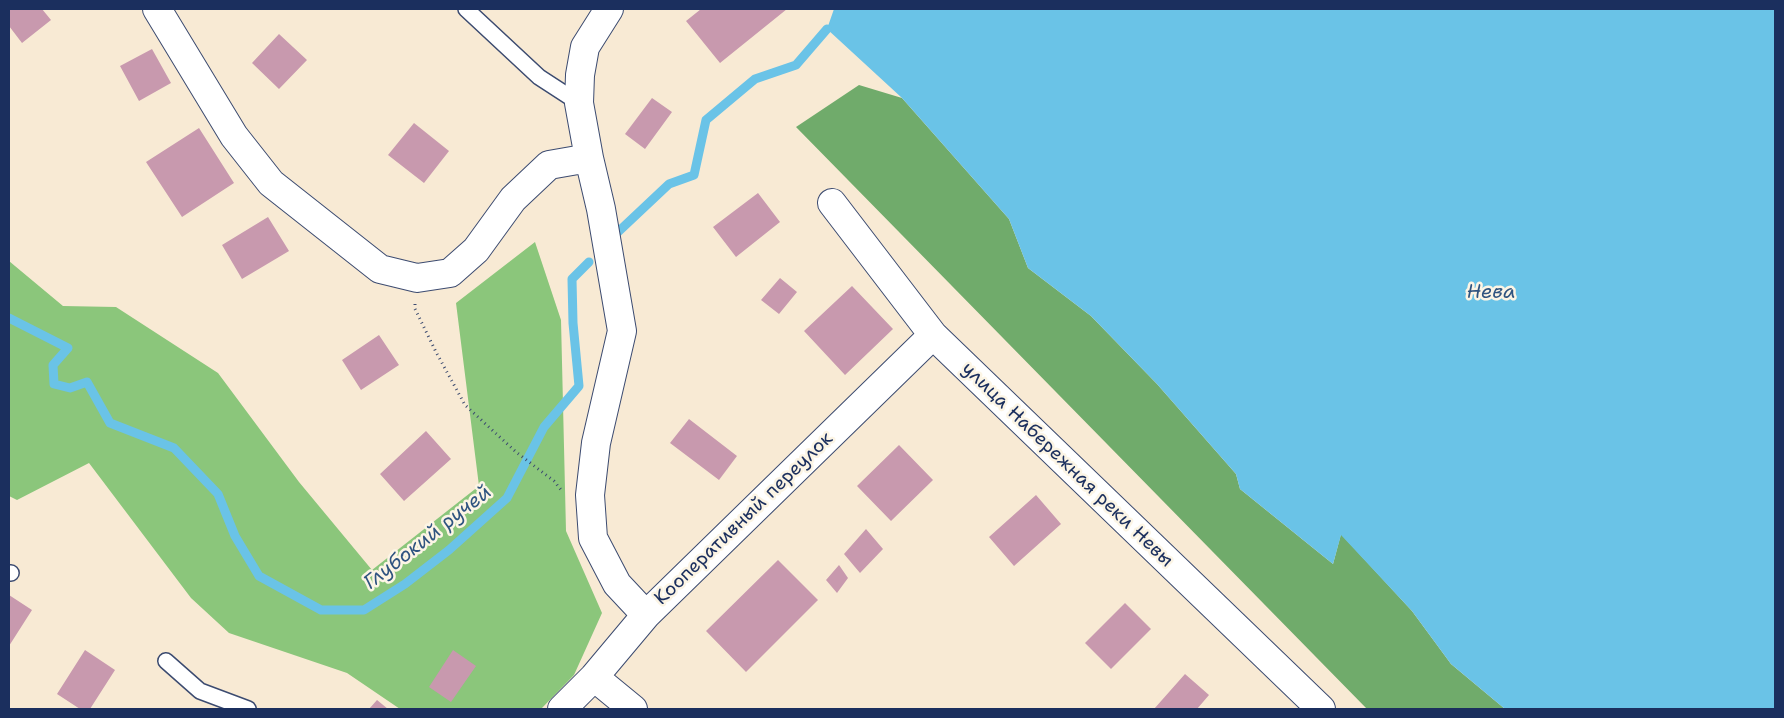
<!DOCTYPE html>
<html>
<head>
<meta charset="utf-8">
<style>
  body { margin:0 }
  #map { position:relative; width:1784px; height:718px; overflow:hidden; background:#f8ead4; font-family:"Shantell Sans",sans-serif }
  canvas { display:block }
  .frame { position:absolute; inset:0; border:10px solid #1b2f5e; pointer-events:none }
</style>
</head>
<body>
<div id="map">
<canvas width="1784" height="718"></canvas>
<div class="frame"></div>
</div>
<script>
const ctx = document.querySelector('canvas').getContext('2d');
ctx.lineJoin = 'round';
function fillPath(path, color) {
  ctx.fillStyle = color;
  ctx.fill(path, 'evenodd');
}
function shape(rows) {
  const path = new Path2D();
  for (const r of rows) {
    path.moveTo(r[0], r[1]);
    for (let i = 2; i < r.length; i += 2) path.lineTo(r[i], r[i + 1]);
  }
  return path;
}
function strokePath(path, color, width, dash) {
  ctx.strokeStyle = color;
  ctx.lineWidth = width;
  ctx.lineCap = dash ? 'butt' : 'round';
  ctx.setLineDash(dash || []);
  ctx.stroke(path);
}
function label(font, color, halo, rows, align = 'center') {
  ctx.font = font + ' "Shantell Sans",sans-serif';
  ctx.lineWidth = 5;
  ctx.setLineDash([]);
  ctx.textBaseline = 'middle';
  ctx.strokeStyle = halo;
  ctx.fillStyle = color;
  for (const [text, x, y, turn = 0] of rows) {
    ctx.save();
    ctx.translate(x, y);
    ctx.rotate((+turn || 0) * Math.PI / 180);
    ctx.textAlign = isNaN(turn) ? turn : align;
    if (halo) ctx.strokeText(text, 0, 0);
    ctx.fillText(text, 0, 0);
    ctx.restore();
  }
}
const green = shape([
  [535,242,561,320,566,531,602,613,574,675,541,709,400,709,347,673,229,633,191,598,89,463,17,500,9,496,9,261,63,306,116,307,218,373,299,482,372,570,479,486,456,303]
]);
const forest = shape([
  [859,85,902,98,1009,219,1028,268,1091,316,1157,384,1236,474,1240,489,1333,564,1341,534,1412,611,1451,664,1505,709,1367,709,796,127]
]);
const water = shape([
  [834,9,1775,9,1775,709,1505,709,1451,664,1412,611,1341,535,1333,564,1240,489,1236,474,1157,384,1091,316,1028,268,1009,219,902,98,827,29]
]);
const stream = shape([
  [618,232,669,184,694,175,706,120,755,79,796,65,827,29],
  [9,318,68,348,53,365,54,384,70,388,87,382,110,423,174,448,218,494,235,536,259,576,321,610,364,610,405,584,449,550,507,498,544,427,579,386,573,323,572,279,589,262]
]);
const building = shape([
  [9,9,42,9,51,20,22,43,9,26],
  [701,9,787,9,720,63,686,21],
  [279,34,307,60,279,89,252,63],
  [152,49,171,83,139,101,120,66],
  [652,98,672,112,645,149,625,134],
  [414,123,449,151,424,183,388,155],
  [199,128,234,183,182,217,146,162],
  [758,193,780,222,736,257,713,227],
  [268,217,289,251,242,279,222,245],
  [780,278,797,292,779,314,761,300],
  [852,286,893,329,845,375,804,331],
  [379,335,399,365,361,390,342,360],
  [689,419,737,456,719,480,670,443],
  [426,431,451,459,404,501,380,474],
  [899,445,933,480,891,521,857,486],
  [1036,495,1061,524,1014,566,989,537],
  [866,529,883,549,860,573,844,554],
  [778,560,818,600,746,672,706,631],
  [839,565,848,578,837,593,826,580],
  [9,595,32,610,9,646],
  [1125,603,1151,629,1111,669,1085,643],
  [85,650,115,670,90,709,80,709,57,694],
  [453,650,476,666,451,702,429,687],
  [1185,674,1209,695,1197,709,1154,709],
  [377,700,388,709,369,709]
]);
const path = shape([
  [415,304,415,309,436,352,465,405,516,452,554,481,562,491]
]);
const lane = shape([
  [466,9,539,77,579,103],
  [9,573,11,573],
  [166,661,200,691,248,709]
]);
const street = shape([
  [157,9,234,136,271,183,380,269,417,278,450,273,476,250,513,199,549,165,589,158],
  [609,9,585,47,580,75,579,103,589,158,601,209,622,331,596,443,590,495,593,538,617,584,646,615],
  [832,203,933,335,1321,709],
  [594,677,633,709],
  [562,709,594,677,646,615,933,335]
]);
const streetNames = [
  ["улица Набережная реки Невы",1067,465,44],
  ["Кооперативный переулок",744,519,-44]
];
const waterNames = [
  ["Нева",1491,293],
  ["Глубокий ручей",428,538,-38]
];
fillPath(green, '#8bc67b');
fillPath(forest, '#70ab6b');
fillPath(water, '#6ac3e7');
strokePath(stream, '#6ac3e7', 9);
fillPath(building, '#c899ae');
strokePath(lane, '#3c4b70', 18);
strokePath(street, '#3c4b70', 30);
strokePath(path, '#3c4b70', 3, [1, 4]);
strokePath(lane, '#fff', 15);
strokePath(street, '#fff', 28);
label('19px', '#1b2f5e', '#fcf5e5', streetNames);
label('italic 20px', '#2f5480', '#fcf5e5', waterNames);
</script>
</body>
</html>
